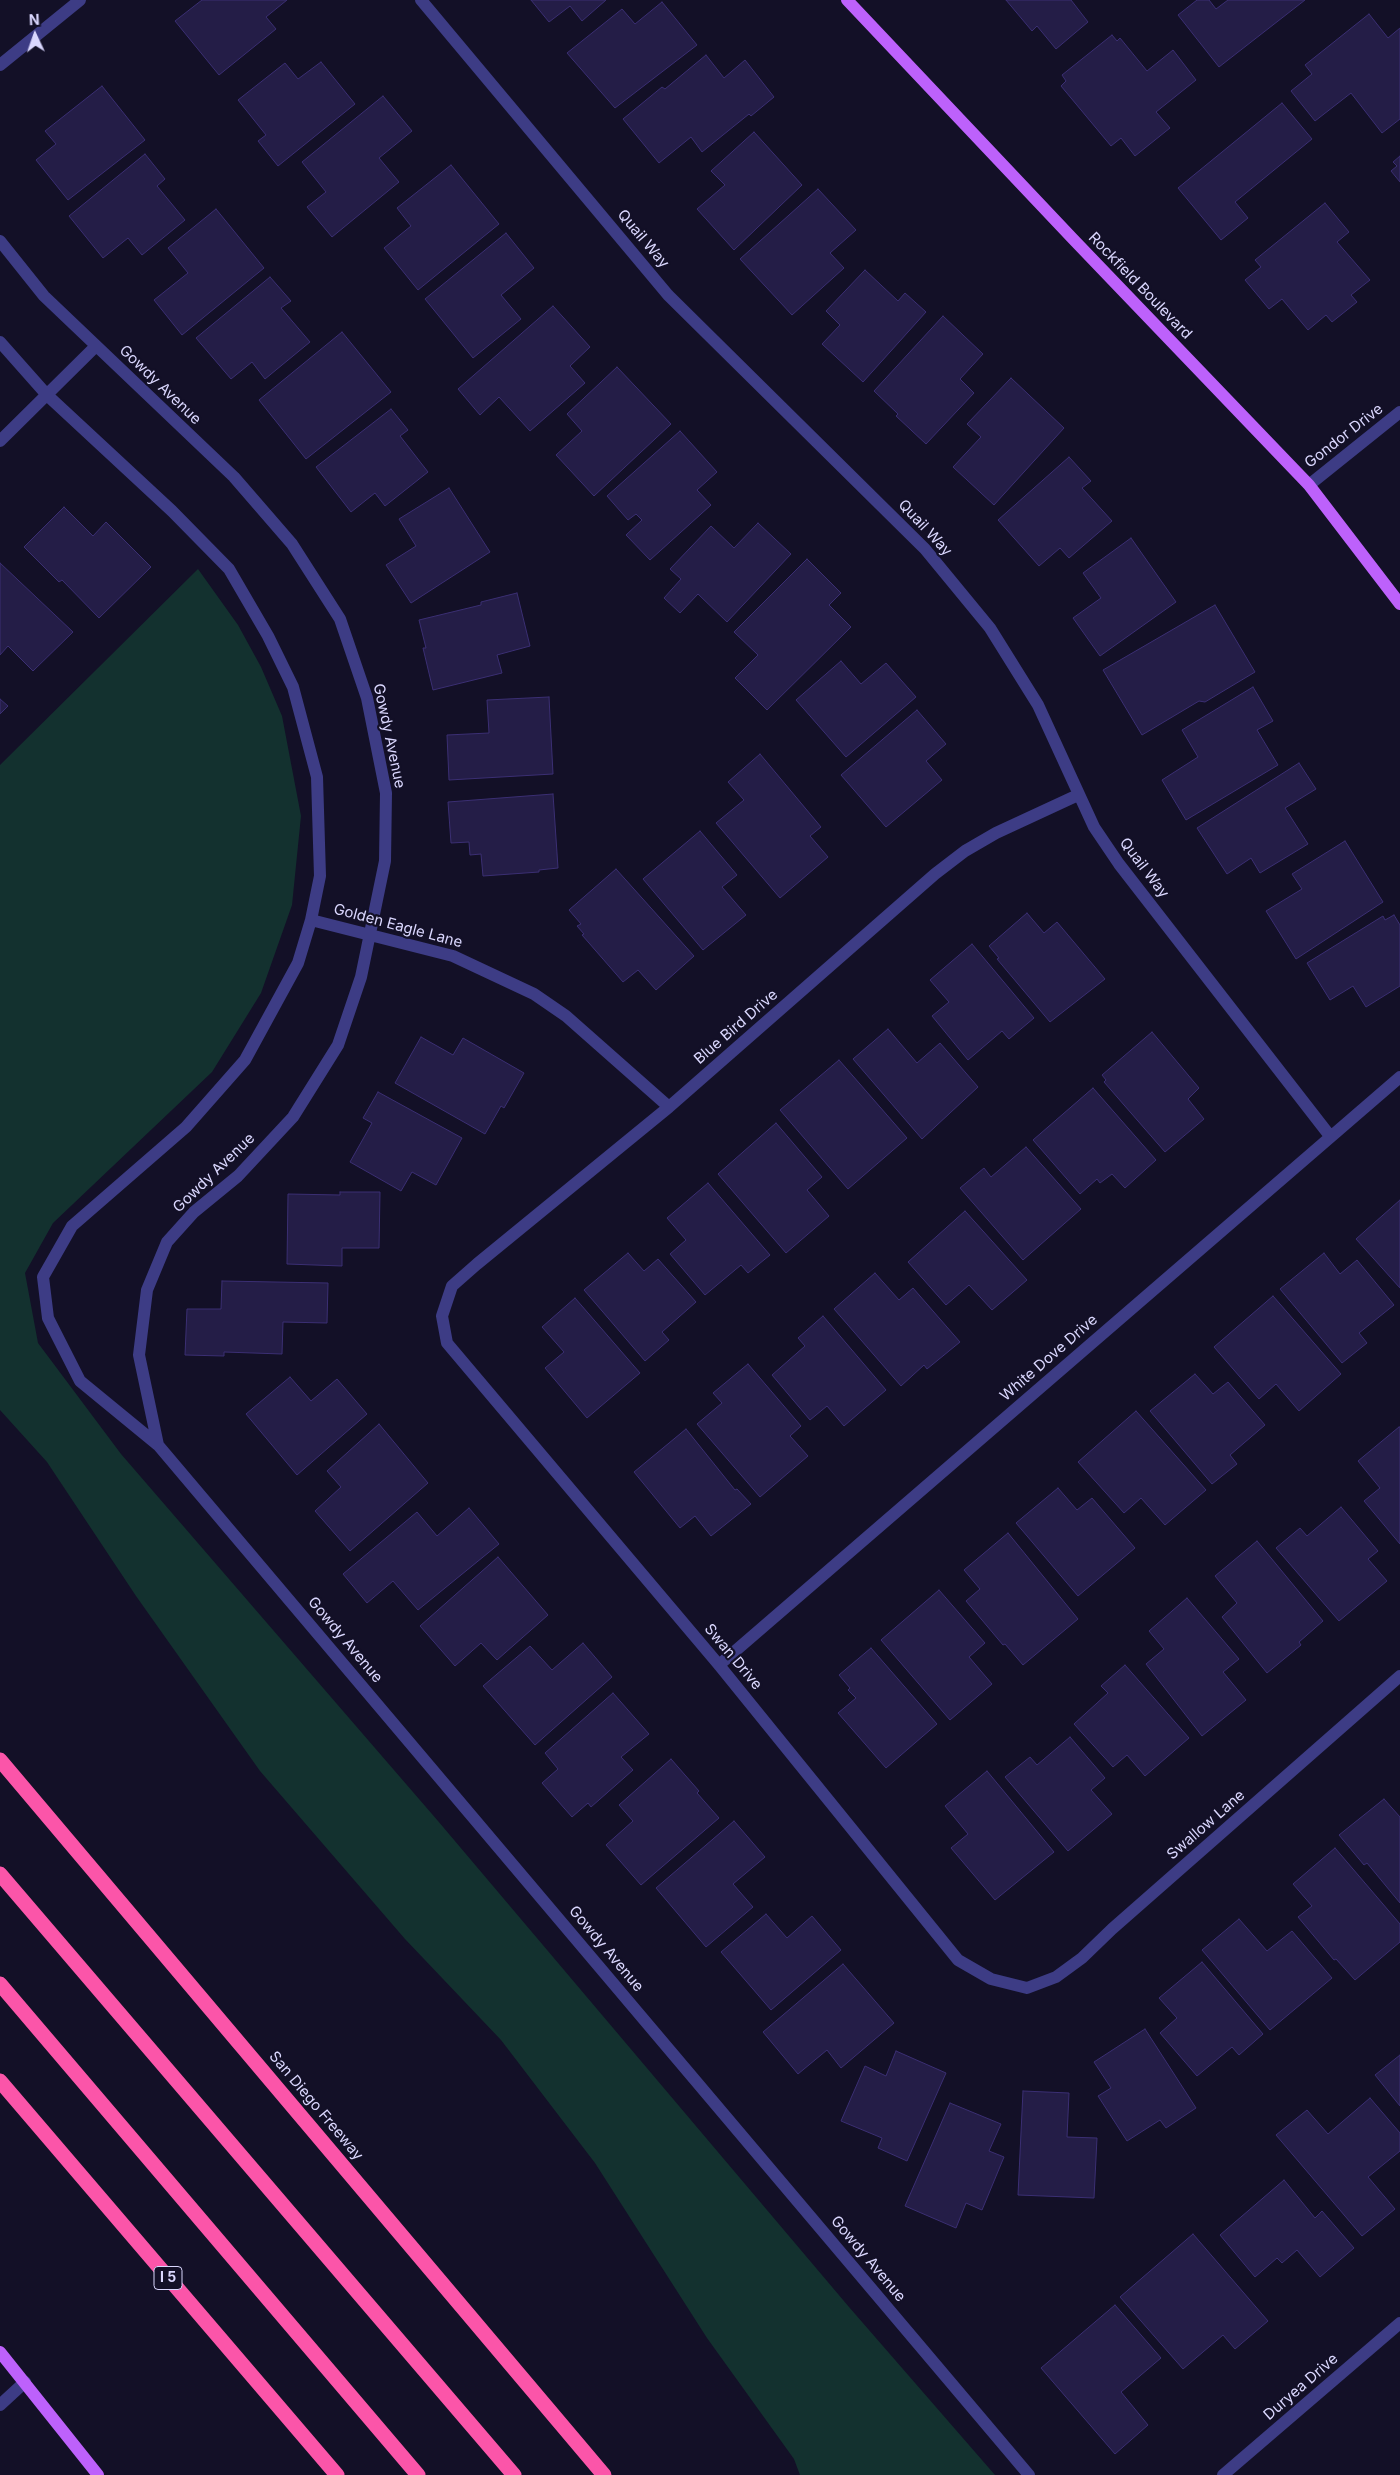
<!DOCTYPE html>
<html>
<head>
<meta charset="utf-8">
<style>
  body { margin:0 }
  #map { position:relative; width:1400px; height:2475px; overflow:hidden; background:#131027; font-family:Inter,sans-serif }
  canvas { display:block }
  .north { position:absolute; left:10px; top:10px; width:50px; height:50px; -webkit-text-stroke:4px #131027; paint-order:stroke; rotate:357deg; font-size:14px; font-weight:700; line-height:20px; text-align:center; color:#dad7fe }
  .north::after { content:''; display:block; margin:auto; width:18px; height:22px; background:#dad7fe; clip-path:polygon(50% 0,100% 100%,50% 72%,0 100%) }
</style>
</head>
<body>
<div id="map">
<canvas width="1400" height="2475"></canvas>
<div class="north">N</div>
</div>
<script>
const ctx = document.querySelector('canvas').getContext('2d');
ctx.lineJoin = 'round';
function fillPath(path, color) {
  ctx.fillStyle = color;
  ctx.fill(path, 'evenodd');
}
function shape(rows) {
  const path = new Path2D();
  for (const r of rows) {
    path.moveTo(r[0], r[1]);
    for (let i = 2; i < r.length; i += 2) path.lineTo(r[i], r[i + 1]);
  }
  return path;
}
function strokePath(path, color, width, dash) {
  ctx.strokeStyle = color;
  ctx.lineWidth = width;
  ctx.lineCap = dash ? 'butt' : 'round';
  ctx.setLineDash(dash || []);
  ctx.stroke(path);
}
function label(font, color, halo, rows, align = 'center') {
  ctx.font = font + ' Inter,sans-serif';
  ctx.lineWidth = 4.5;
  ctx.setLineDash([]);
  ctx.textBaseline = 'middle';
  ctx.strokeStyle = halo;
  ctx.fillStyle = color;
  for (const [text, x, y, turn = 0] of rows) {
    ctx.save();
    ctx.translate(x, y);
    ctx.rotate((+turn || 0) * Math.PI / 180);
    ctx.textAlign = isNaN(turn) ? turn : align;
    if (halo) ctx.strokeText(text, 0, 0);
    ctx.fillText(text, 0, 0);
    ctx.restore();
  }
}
const green = shape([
  [198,569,238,625,261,667,282,716,301,816,292,905,261,993,212,1072,53,1223,25,1273,38,1343,121,1454,438,1821,849,2307,995,2475,800,2475,794,2459,707,2338,595,2163,501,2040,405,1939,260,1771,136,1596,47,1462,0,1410,0,765]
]);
const building = shape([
  [202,0,287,0,266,17,276,29,219,75,175,21,202,0],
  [531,0,606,0,582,21,570,6,549,22,531,0],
  [1006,0,1071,0,1088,22,1056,49,1037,26,1032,31,1006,0],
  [1197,0,1209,0,1216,9,1228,0,1305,0,1219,67,1178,15,1197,0],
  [662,2,697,45,615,108,567,53,622,9,635,24,662,2],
  [1369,14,1388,38,1400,28,1400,119,1382,133,1351,93,1315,121,1291,91,1312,74,1305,65,1369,14],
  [1112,35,1117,41,1120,38,1147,71,1173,50,1196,80,1156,112,1170,128,1135,156,1121,138,1111,146,1061,86,1066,81,1062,75,1112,35],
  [706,55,724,78,745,60,774,97,751,116,749,114,702,152,691,137,659,163,623,119,662,87,665,89,706,55],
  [321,62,355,104,278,166,258,141,266,135,238,100,285,63,298,79,321,62],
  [102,86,145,140,68,200,36,160,56,144,45,131,102,86],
  [383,96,412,131,379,158,399,182,332,237,307,207,326,192,302,162,383,96],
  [1282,103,1312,139,1235,202,1248,218,1221,240,1178,188,1282,103],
  [754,132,802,185,734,250,697,209,725,185,711,171,754,132],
  [145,154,165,179,157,186,185,220,142,255,128,238,103,258,69,216,145,154],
  [1400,156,1400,182,1391,171,1397,166,1393,162,1400,156],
  [451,165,499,224,418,290,384,248,411,226,397,208,451,165],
  [818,189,856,230,830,253,844,268,792,315,740,259,818,189],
  [1325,203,1349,232,1337,242,1370,280,1351,295,1357,302,1332,322,1326,315,1308,330,1282,299,1269,309,1245,280,1261,267,1255,260,1325,203],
  [216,209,264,268,182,335,154,300,188,273,168,248,216,209],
  [506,233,534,268,501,295,521,319,473,358,425,299,506,233],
  [865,270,898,301,905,293,926,312,863,382,822,344,840,325,826,311,865,270],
  [270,277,291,301,281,308,310,342,265,379,252,362,231,379,196,338,270,277],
  [553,306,590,347,570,366,585,383,530,431,499,397,480,415,458,389,553,306],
  [943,316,983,354,960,379,974,393,926,444,896,416,898,414,874,391,943,316],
  [342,332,391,392,306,459,259,400,342,332],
  [617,367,671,424,594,496,556,455,582,431,567,414,617,367],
  [1011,378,1064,428,994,505,953,467,981,437,967,424,1011,378],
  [391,409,408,430,400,436,428,472,385,506,375,493,351,512,316,467,391,409],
  [680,431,717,472,697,490,711,505,650,560,626,535,642,520,636,514,628,520,607,496,680,431],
  [1069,457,1091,481,1082,488,1112,521,1069,558,1060,548,1039,566,998,520,1069,457],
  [449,488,490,552,411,603,386,565,416,546,399,519,449,488],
  [64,507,93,536,106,522,151,567,99,618,62,580,59,582,24,547,64,507],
  [758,523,791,554,727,622,698,594,680,613,664,598,681,579,670,569,711,526,734,548,758,523],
  [1131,538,1176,602,1100,656,1073,618,1101,598,1083,573,1131,538],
  [807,559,841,593,829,605,851,627,767,710,735,678,758,655,734,632,807,559],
  [0,563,73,632,33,671,8,646,0,655,0,563],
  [517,593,530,646,497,655,502,673,433,690,423,648,426,648,419,620,481,605,481,602,517,593],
  [1215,605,1255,672,1205,702,1199,701,1142,735,1103,670,1215,605],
  [841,661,861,684,886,663,916,697,846,757,796,700,841,661],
  [1253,687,1273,721,1257,730,1278,765,1186,820,1162,780,1198,757,1182,730,1253,687],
  [549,697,553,774,449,780,447,735,489,733,487,700,549,697],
  [0,699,8,706,0,714,0,699],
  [917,710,946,744,926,761,942,780,886,827,841,775,917,710],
  [760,754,821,827,810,836,828,857,780,898,716,823,744,800,728,782,760,754],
  [1299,763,1316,789,1285,808,1308,844,1260,873,1251,858,1227,874,1197,828,1299,763],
  [553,794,558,868,539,870,539,872,483,876,481,854,470,855,469,842,451,843,448,802,553,794],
  [700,831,737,875,722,887,746,915,703,950,643,879,700,831],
  [1345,841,1383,902,1296,959,1266,911,1302,889,1292,874,1345,841],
  [616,869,694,956,656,990,638,970,623,982,582,935,584,934,577,926,581,924,569,910,616,869],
  [1027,913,1044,933,1057,922,1105,979,1050,1022,997,959,999,958,989,946,1027,913],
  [1394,915,1400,925,1400,986,1366,1007,1353,986,1330,1000,1307,963,1383,916,1385,920,1394,915],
  [972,944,1034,1018,1009,1039,1002,1031,968,1060,932,1016,949,1002,930,980,972,944],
  [888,1029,917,1063,940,1043,978,1087,922,1139,853,1059,888,1029],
  [1152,1032,1199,1088,1188,1099,1204,1119,1165,1152,1104,1082,1106,1080,1102,1075,1152,1032],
  [421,1037,453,1055,463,1038,524,1073,504,1108,501,1106,485,1134,395,1083,421,1037],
  [839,1060,907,1138,848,1189,780,1110,839,1060],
  [1093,1088,1156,1160,1125,1188,1112,1174,1100,1183,1097,1179,1080,1194,1033,1140,1093,1088],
  [378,1092,462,1138,436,1185,412,1172,401,1191,350,1162,372,1123,363,1118,378,1092],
  [776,1123,822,1177,807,1190,829,1216,786,1253,718,1174,776,1123],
  [1026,1147,1081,1209,1023,1260,960,1188,984,1168,991,1177,1026,1147],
  [708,1183,770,1255,748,1273,741,1265,705,1295,670,1254,686,1240,667,1218,708,1183],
  [340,1192,380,1192,379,1248,342,1248,342,1266,287,1264,288,1194,340,1195,340,1192],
  [1400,1200,1400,1288,1356,1239,1400,1200],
  [965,1211,1027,1280,992,1310,969,1285,946,1305,908,1262,965,1211],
  [628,1253,644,1271,658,1259,696,1302,662,1332,669,1340,645,1361,584,1290,628,1253],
  [1324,1253,1340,1274,1357,1260,1394,1305,1359,1333,1367,1343,1342,1363,1280,1289,1324,1253],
  [875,1273,899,1300,913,1288,960,1342,927,1369,924,1365,901,1386,834,1309,875,1273],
  [222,1281,328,1283,327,1323,283,1322,282,1354,224,1352,224,1356,185,1355,187,1309,221,1309,222,1281],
  [1273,1296,1341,1374,1299,1411,1276,1384,1259,1399,1214,1347,1273,1296],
  [575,1298,640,1373,587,1418,545,1368,564,1352,542,1327,575,1298],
  [823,1316,886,1390,844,1426,827,1406,810,1420,772,1375,805,1346,798,1338,823,1316],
  [748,1364,801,1426,790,1436,808,1456,760,1497,697,1424,722,1403,713,1393,748,1364],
  [1195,1374,1213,1394,1228,1382,1265,1425,1230,1455,1237,1464,1212,1484,1150,1411,1195,1374],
  [290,1377,311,1401,337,1379,367,1414,297,1475,246,1414,290,1377],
  [1136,1411,1206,1490,1165,1525,1141,1498,1124,1513,1078,1462,1136,1411],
  [379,1424,428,1483,350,1551,315,1511,341,1487,327,1471,379,1424],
  [1399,1427,1400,1427,1400,1544,1364,1501,1380,1488,1358,1461,1399,1427],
  [686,1429,735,1490,737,1489,751,1504,711,1536,695,1516,680,1528,634,1472,686,1429],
  [1058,1488,1077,1510,1092,1498,1135,1548,1078,1596,1016,1523,1058,1488],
  [1341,1507,1378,1551,1368,1559,1387,1581,1339,1621,1276,1548,1300,1528,1307,1536,1341,1507],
  [469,1508,499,1544,418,1610,393,1581,367,1603,343,1574,417,1512,437,1536,469,1508],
  [1008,1533,1078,1619,1023,1665,1005,1644,1003,1645,966,1601,980,1589,964,1570,1008,1533],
  [1257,1541,1323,1621,1299,1642,1301,1645,1267,1673,1222,1617,1237,1603,1215,1576,1257,1541],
  [498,1557,548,1615,497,1660,481,1643,455,1666,420,1626,498,1557],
  [939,1590,985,1643,969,1657,992,1684,950,1720,881,1640,939,1590],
  [1187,1598,1239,1659,1223,1672,1246,1700,1202,1736,1146,1664,1164,1649,1149,1631,1187,1598],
  [583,1643,612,1677,535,1745,483,1686,530,1646,552,1670,583,1643],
  [871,1648,937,1724,886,1768,838,1713,856,1698,848,1690,850,1688,839,1675,871,1648],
  [1125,1665,1189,1738,1145,1776,1127,1755,1113,1767,1074,1724,1108,1693,1101,1686,1125,1665],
  [613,1693,649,1734,621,1757,633,1770,591,1807,588,1803,572,1817,542,1783,558,1769,545,1753,613,1693],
  [1070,1737,1105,1778,1091,1790,1112,1814,1068,1851,1005,1777,1030,1757,1037,1765,1070,1737],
  [671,1759,699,1791,697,1793,719,1818,641,1885,606,1845,633,1821,619,1805,671,1759],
  [987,1771,1054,1852,995,1900,951,1848,968,1834,945,1806,987,1771],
  [1384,1799,1400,1817,1400,1903,1367,1863,1364,1865,1339,1835,1384,1799],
  [734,1821,765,1857,733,1884,753,1907,706,1947,656,1888,734,1821],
  [1335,1848,1400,1924,1400,1942,1355,1980,1336,1959,1334,1960,1298,1917,1312,1906,1293,1884,1335,1848],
  [766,1914,787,1938,812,1916,841,1950,771,2010,721,1952,766,1914],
  [1239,1919,1267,1951,1292,1931,1332,1978,1270,2030,1202,1950,1239,1919],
  [1202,1962,1263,2034,1239,2055,1232,2047,1197,2076,1160,2033,1177,2018,1159,1998,1202,1962],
  [843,1964,894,2023,841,2068,827,2050,798,2074,763,2032,843,1964],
  [1145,2029,1196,2108,1166,2128,1160,2120,1127,2141,1098,2096,1111,2088,1094,2062,1145,2029],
  [896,2051,946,2073,907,2161,878,2148,882,2138,841,2121,865,2066,886,2076,896,2051],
  [1400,2055,1400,2106,1375,2075,1400,2055],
  [1023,2091,1069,2093,1067,2137,1097,2138,1094,2198,1018,2195,1023,2091],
  [1370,2098,1400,2133,1400,2151,1368,2177,1395,2209,1362,2236,1276,2135,1307,2110,1328,2134,1370,2098],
  [950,2103,1001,2124,989,2151,1004,2157,982,2210,966,2203,956,2228,905,2206,950,2103],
  [1284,2180,1315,2218,1322,2211,1354,2248,1320,2277,1297,2250,1282,2263,1277,2258,1255,2277,1220,2235,1284,2180],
  [1193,2234,1268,2321,1235,2349,1223,2335,1183,2369,1120,2297,1193,2234],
  [1115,2305,1161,2358,1121,2392,1148,2425,1115,2454,1041,2368,1115,2305]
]);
const minor = shape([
  [421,0,668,295,925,549,990,628,1038,705,1094,827,1119,864,1330,1136],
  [0,65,80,0],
  [0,241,44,296,234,477,292,544,340,619,367,698,386,793,385,861,361,977,338,1045,293,1117,238,1176,194,1212,167,1242,147,1290,139,1355,158,1445],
  [0,342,47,395,172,511,229,569,268,636,293,687,317,777,320,876,311,920,298,963,245,1060,186,1127,72,1226,43,1277,48,1318,80,1381,158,1445,1029,2475],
  [0,441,96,346],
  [1309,485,1400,412],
  [1078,795,996,833,965,851,935,874,669,1107,477,1264,452,1286,442,1316,447,1343,719,1665,958,1960,991,1979,1027,1988,1056,1977,1082,1958,1112,1929,1400,1676],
  [311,920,453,956,534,994,566,1016,669,1107],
  [719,1665,1400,1077],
  [0,2405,25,2382],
  [1223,2475,1400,2323]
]);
const major = shape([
  [847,0,1073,239,1309,485,1400,604],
  [0,2352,98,2475]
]);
const highway = shape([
  [0,1760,604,2475],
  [0,1874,514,2475],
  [0,1984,418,2475],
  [0,2081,337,2475]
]);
const shields = [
  [168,2278,28]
];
const shieldNames = [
  ["I 5",168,2278]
];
const streetNames = [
  ["Quail Way",643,239,50],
  ["Rockfield Boulevard",1140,286,46],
  ["Gowdy Avenue",160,385,44],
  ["Gondor Drive",1344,436,-38],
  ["Quail Way",925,528,47],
  ["Gowdy Avenue",389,736,78],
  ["Quail Way",1144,868,53],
  ["Golden Eagle Lane",398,926,15],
  ["Blue Bird Drive",736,1027,-41],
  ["Gowdy Avenue",214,1173,-44],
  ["White Dove Drive",1049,1358,-41],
  ["Gowdy Avenue",345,1640,50],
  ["Swan Drive",733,1657,50],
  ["Swallow Lane",1206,1825,-41],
  ["Gowdy Avenue",606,1949,50],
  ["San Diego Freeway",316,2106,50],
  ["Gowdy Avenue",868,2259,50],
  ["Duryea Drive",1301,2387,-41]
];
fillPath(green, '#13312f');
fillPath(building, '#241d47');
strokePath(building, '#3b2f73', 1);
strokePath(minor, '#3d3c85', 12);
strokePath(major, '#bd61fb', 12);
strokePath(highway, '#fb55a9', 15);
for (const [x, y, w] of shields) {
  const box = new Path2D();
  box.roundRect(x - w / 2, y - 11.5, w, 23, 4);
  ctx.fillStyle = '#131027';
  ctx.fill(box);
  strokePath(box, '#dad7fe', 1);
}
label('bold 14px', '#dad7fe', null, shieldNames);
label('15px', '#dad7fe', '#131027', streetNames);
</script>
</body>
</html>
